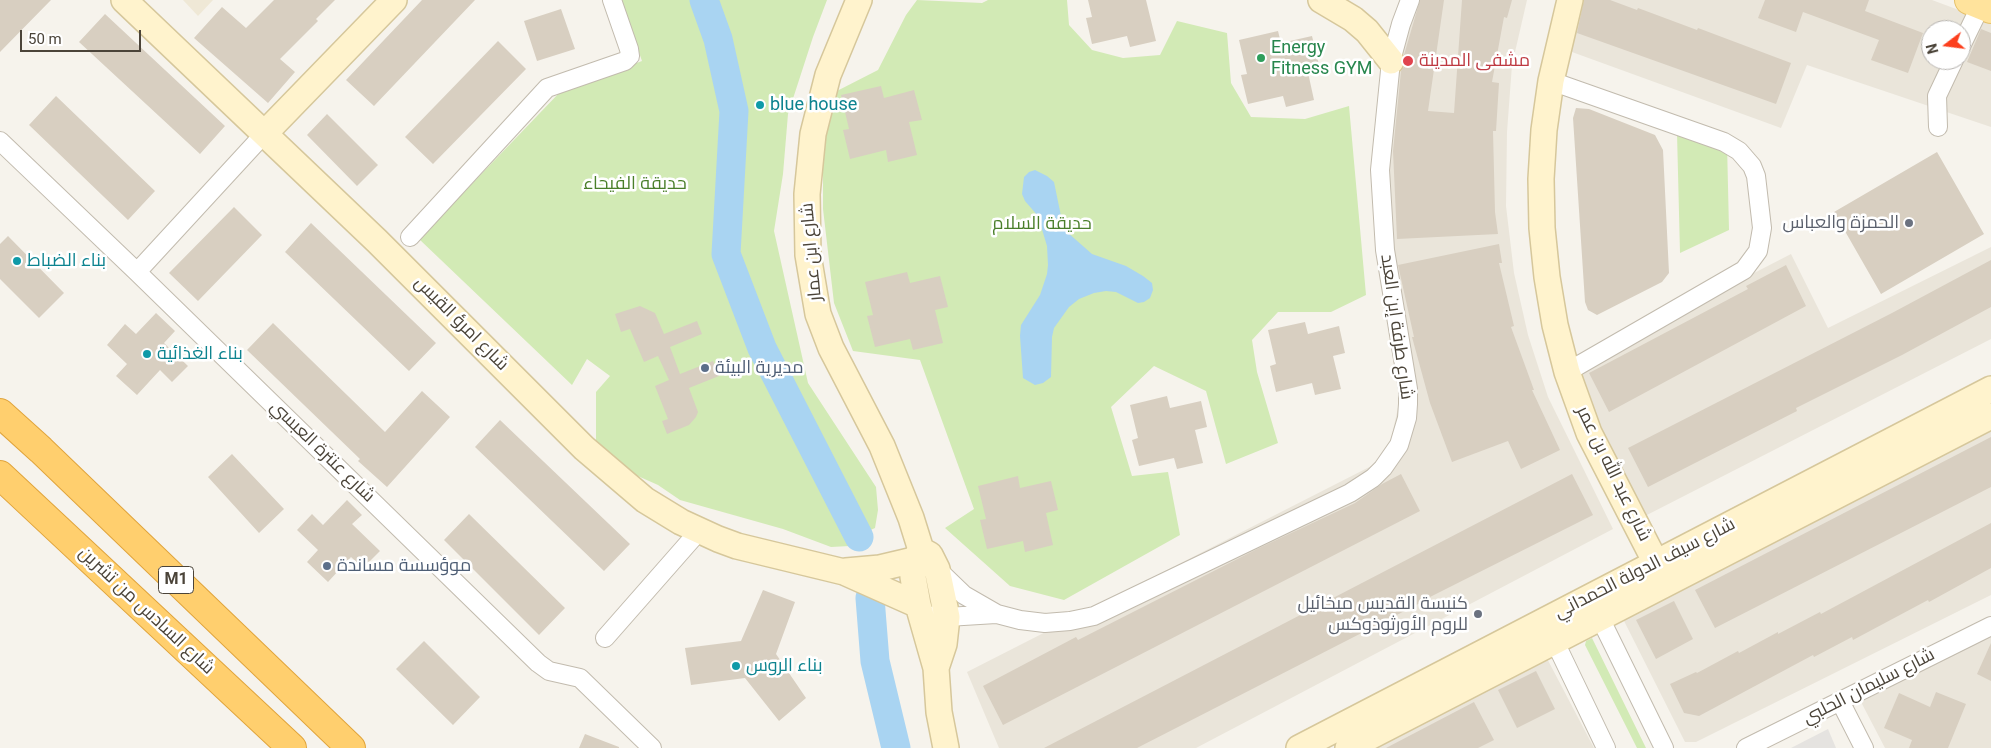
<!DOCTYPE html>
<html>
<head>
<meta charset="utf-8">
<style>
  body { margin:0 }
  #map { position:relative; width:1991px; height:748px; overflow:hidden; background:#f6f3ec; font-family:Roboto,sans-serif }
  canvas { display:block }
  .north { position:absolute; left:1921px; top:20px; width:50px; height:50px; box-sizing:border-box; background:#fff; border:1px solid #b7b4b0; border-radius:50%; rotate:255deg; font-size:14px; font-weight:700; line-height:20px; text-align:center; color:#4b4439 }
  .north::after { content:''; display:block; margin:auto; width:18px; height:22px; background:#fc3f1d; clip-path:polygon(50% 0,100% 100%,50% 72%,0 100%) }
  .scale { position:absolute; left:20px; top:30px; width:121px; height:22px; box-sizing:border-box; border:2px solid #4b4439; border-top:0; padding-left:6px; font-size:15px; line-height:18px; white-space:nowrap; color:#4b4439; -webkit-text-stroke:4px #fff; paint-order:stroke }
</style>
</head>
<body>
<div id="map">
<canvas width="1991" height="748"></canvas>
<div class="north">N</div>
<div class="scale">50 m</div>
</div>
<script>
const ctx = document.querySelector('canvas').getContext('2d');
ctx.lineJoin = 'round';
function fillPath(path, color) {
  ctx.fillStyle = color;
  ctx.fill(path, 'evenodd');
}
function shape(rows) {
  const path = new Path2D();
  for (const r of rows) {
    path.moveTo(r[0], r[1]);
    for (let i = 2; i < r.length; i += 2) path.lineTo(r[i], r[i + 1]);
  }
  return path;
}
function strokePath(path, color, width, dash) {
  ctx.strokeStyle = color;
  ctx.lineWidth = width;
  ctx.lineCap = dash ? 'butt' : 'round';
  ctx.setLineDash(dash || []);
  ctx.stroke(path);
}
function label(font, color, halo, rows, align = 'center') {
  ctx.font = font + ' Roboto,Cairo,sans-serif';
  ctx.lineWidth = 5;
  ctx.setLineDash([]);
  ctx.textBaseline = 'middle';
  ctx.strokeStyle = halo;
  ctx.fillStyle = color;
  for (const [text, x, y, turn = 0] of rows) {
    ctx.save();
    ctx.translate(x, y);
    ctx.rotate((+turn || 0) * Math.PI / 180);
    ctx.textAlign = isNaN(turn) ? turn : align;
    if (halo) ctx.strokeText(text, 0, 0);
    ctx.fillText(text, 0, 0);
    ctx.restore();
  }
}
const residential = shape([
  [1402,0,1527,0,1512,65,1507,132,1506,206,1514,273,1528,335,1548,397,1613,529,1196,748,999,748,967,672,1387,458,1404,380,1381,172],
  [1564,0,1932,0,1991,22,1991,127,1807,65,1781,128,1550,44],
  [1931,30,1961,30,1961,60,1931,60],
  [1991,247,1991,339,1643,517,1568,369,1791,254,1828,328],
  [1991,420,1991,595,1696,742,1685,742,1619,611],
  [1991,634,1991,748,1885,748,1861,702],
  [1542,649,1594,748,1354,748]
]);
const education = shape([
  [183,0,213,0,198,16]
]);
const green = shape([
  [621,0,827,0,813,37,788,114,783,174,774,231,808,383,876,487,878,510,875,528,866,532,768,338,741,264,721,272,759,366,846,525,850,546,831,547,783,529,680,500,658,485,631,473,596,444,596,392,610,376,587,359,572,385,419,239,561,91,642,61],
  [917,0,982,3,988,0,1067,0,1069,25,1092,50,1123,58,1160,55,1177,21,1227,33,1231,83,1251,117,1305,119,1349,106,1366,295,1331,312,1278,312,1252,340,1257,372,1278,443,1226,464,1206,391,1154,366,1111,407,1132,476,1168,472,1180,535,1064,600,1010,586,945,528,974,509,920,360,853,351,834,303,823,209,823,149,833,93,878,70,906,15],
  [1677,133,1727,143,1729,230,1680,253],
  [1592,638,1646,748,1637,748,1585,645,1586,641]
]);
const parking = shape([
  [1828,729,1836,748,1791,748]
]);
const water = shape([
  [1035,170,1047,176,1054,182,1061,216,1067,232,1092,254,1126,266,1143,276,1152,283,1153,290,1150,298,1144,302,1138,303,1116,292,1106,291,1094,293,1079,299,1069,307,1054,328,1052,337,1051,377,1043,383,1035,385,1023,378,1020,336,1021,325,1040,295,1047,274,1048,265,1047,246,1038,216,1025,201,1022,194,1024,177,1029,172]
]);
const river = shape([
  [704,0,718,39,734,111,726,254,762,348,859,537],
  [870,598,875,661,896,748]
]);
const building = shape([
  [0,0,51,0,0,52],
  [274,0,335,0,316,19,318,21,280,59,295,72,268,103,194,38,222,7,246,28],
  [422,0,475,0,374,106,346,80],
  [1088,0,1146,0,1156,41,1130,47,1127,36,1092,44,1086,18,1092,17],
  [1420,0,1444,0,1428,111,1454,113,1462,0,1512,0,1507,18,1504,17,1492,82,1499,83,1496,131,1493,131,1495,212,1498,234,1397,239,1393,151,1401,71,1405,66,1404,55],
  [1584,0,1610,0,1637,10,1638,8,1697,30,1698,28,1791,63,1776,104,1577,33],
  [1765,0,1869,0,1865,11,1923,33,1908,73,1871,60,1879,40,1803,12,1796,32,1758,18],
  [561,9,575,49,537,61,524,21],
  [105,14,225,126,200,154,79,42],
  [1981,29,1991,33,1991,71,1967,62],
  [1278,31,1281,43,1312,36,1319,65,1307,68,1314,100,1286,107,1283,96,1248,104,1241,75,1247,74,1239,40],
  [498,41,526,69,433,164,405,137],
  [881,86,884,98,914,90,922,120,909,122,917,155,888,162,886,150,850,159,843,130,849,129,841,95],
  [56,96,155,191,128,220,29,125],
  [1576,108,1589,109,1655,135,1663,150,1669,273,1662,282,1597,315,1588,310,1585,302,1573,118],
  [327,114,378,165,357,186,307,135],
  [1937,152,1984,234,1881,294,1834,212],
  [234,207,262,235,198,301,169,273],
  [311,223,436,343,409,371,285,252],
  [8,236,64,293,39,318,0,279,0,244],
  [1499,244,1502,263,1499,263,1514,326,1511,327,1534,390,1532,390,1560,450,1521,469,1508,441,1452,462,1430,403,1412,337,1414,337,1398,265],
  [1991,260,1991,307,1902,355,1796,408,1797,411,1648,487,1628,448,1892,313],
  [1786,265,1806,306,1609,412,1589,373,1748,289,1746,286],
  [907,272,910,283,940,276,948,307,935,310,943,343,913,350,910,339,875,347,867,316,873,315,865,282],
  [640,306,655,313,664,334,697,321,702,334,670,347,680,374,713,361,719,376,689,388,698,412,696,417,689,425,667,434,662,421,668,419,655,386,669,380,658,356,644,362,630,329,621,332,615,314],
  [156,313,175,331,164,343,188,366,172,382,160,370,137,395,116,376,127,364,107,345,125,324,136,334],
  [1305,322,1308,334,1339,326,1345,353,1333,356,1341,389,1315,395,1312,383,1276,392,1270,366,1276,364,1268,330],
  [273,323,385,432,422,391,450,417,387,487,358,461,360,459,247,350],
  [1167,396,1170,408,1201,401,1207,427,1195,430,1203,463,1177,469,1174,458,1139,466,1132,440,1138,438,1130,405],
  [500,420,630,544,604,571,475,447],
  [1991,437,1991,487,1715,628,1695,590],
  [232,454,284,509,259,533,208,477],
  [1401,474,1420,511,1003,725,983,686,1076,637,1078,640,1257,549,1355,503,1382,484],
  [1572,474,1593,515,1428,598,1428,599,1137,748,1044,748],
  [1018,476,1020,488,1051,481,1058,510,1046,513,1053,545,1025,552,1023,541,987,549,980,520,986,519,978,486],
  [347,500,362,515,352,524,380,551,363,568,351,557,328,582,307,562,318,550,297,530,312,514,323,525],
  [469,514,565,608,539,635,444,540],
  [1991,523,1991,568,1929,602,1928,600,1853,640,1852,637,1814,657,1813,655,1699,716,1684,713,1670,684,1696,672,1697,673,1738,651,1739,653,1778,632,1778,634,1820,612,1821,614],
  [763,590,795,602,776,654,806,698,779,721,745,678,691,685,685,648,741,641],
  [1674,601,1693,639,1656,659,1636,620],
  [424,641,480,697,453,725,396,669],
  [1991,643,1991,681,1977,674],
  [1536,671,1555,709,1517,728,1498,690],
  [1936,692,1966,704,1948,748,1909,748,1912,740,1884,728,1899,693,1930,707],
  [1474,702,1494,740,1478,748,1386,748],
  [585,734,619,747,619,748,579,748]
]);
const street = shape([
  [1961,46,1981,5],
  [1551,81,1724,142,1739,151,1752,166,1756,176,1762,228,1758,251,1744,270,1567,372],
  [1938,127,1937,96,1954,60],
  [0,141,137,272,538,663,549,671,580,678,652,748],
  [410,237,547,88,625,61,630,56,629,49,612,0],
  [137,272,265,133],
  [937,569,964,595,997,614,1020,620,1045,623,1070,621,1094,616,1350,493,1373,478,1383,468,1399,445,1407,418,1408,404,1408,389,1385,250,1380,170,1391,61,1401,24,1410,0],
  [935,615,947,617,996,614],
  [1600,618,1664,748],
  [605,638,699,531],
  [1555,642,1606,748],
  [1840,701,1864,748],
  [1746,748,1991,626]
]);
const secondary = shape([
  [124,0,377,241,584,448,645,500,681,522,718,539,737,546,844,572,918,605],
  [859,0,828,75,813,134,807,194,808,255,818,314,831,348,882,446,911,518,921,550,930,555,937,569,947,617,944,644,936,668],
  [1321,0,1353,19,1367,31,1391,61],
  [1570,0,1551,81,1544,130,1541,179,1542,228,1547,277,1555,325,1567,372,1589,433,1656,563],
  [265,133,394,0],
  [921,550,914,560,913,577,918,605,936,668,939,712,946,748],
  [846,571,880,568,914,560],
  [1299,748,1991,389],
  [1348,748,1991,416]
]);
const primary = shape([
  [1969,0,1991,9]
]);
const highway = shape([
  [0,413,41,450,351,748],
  [0,475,292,748]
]);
const markers = [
  [1261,58,5,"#2e9e5b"],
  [1408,61,6,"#e0444e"],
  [760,105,5,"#0f9aa8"],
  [1909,223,5,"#6b7280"],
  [17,261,5,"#0f9aa8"],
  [147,354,5,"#0f9aa8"],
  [705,368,5,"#5c6f8a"],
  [327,566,5,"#5c6f8a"],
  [1478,614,5,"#6b7280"],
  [736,666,5,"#0f9aa8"]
];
const shields = [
  [176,580,35]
];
const shieldNames = [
  ["M1",176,580]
];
const leisureNames = [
  ["Energy",1271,48],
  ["Fitness GYM",1271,69]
];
const healthNames = [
  ["مشفى المدينة",1419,61]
];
const cultureNames = [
  ["blue house",770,105],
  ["بناء الضباط",27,261],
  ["بناء الغذائية",157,354],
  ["بناء الروس",746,666]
];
const parkNames = [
  ["حديقة الفيحاء",635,184],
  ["حديقة السلام",1042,224]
];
const worshipNames = [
  ["الحمزة والعباس",1899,223],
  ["كنيسة القديس ميخائيل",1468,604],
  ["للروم الأورثوذوكس",1468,625]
];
const streetNames = [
  ["شارع ابن عمار",812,252,-95],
  ["شارع امرؤ القيس",461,324,45],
  ["شارع طرفة إبن العبد",1396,327,82],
  ["شارع عنترة العبسي",322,452,44],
  ["شارع عبد الله بن عمر",1613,474,64],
  ["شارع سيف الدولة الحمداني",1645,569,-27],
  ["شارع السادس من تشرين",146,611,43],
  ["شارع سليمان الحلبي",1869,687,-27]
];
const serviceNames = [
  ["مديرية البيئة",715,368],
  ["موؤسسة مساندة",337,566]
];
fillPath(residential, '#eae5da');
fillPath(education, '#efe8d6');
fillPath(green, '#d2eab5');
fillPath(parking, '#e5e3e0');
fillPath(water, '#a9d4f2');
strokePath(river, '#a9d4f2', 29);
fillPath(building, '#d8cfc1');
strokePath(street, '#c2bbae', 20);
strokePath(secondary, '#d6c79b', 28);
strokePath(primary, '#e6c16a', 30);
strokePath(highway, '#e0a43c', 30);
strokePath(street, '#fff', 18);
strokePath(secondary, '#fff3cd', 25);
strokePath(primary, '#ffe39c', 28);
strokePath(highway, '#ffcf6e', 28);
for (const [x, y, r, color] of markers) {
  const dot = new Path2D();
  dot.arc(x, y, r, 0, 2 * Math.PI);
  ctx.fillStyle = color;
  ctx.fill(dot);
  strokePath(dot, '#fff', 2);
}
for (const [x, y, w] of shields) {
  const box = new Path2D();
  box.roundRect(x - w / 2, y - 13.5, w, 27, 4);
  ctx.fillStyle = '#fff';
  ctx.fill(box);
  strokePath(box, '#4b4439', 1);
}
label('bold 16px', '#4b4439', null, shieldNames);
label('18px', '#27864d', '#fff', leisureNames, 'left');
label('18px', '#be3a42', '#fff', healthNames, 'left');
label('18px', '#0d838f', '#fff', cultureNames, 'left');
label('18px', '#4a7f2a', '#fff', parkNames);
label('18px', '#5b616d', '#fff', worshipNames, 'right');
label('18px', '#4b4439', '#fff', streetNames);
label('18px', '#4e5e75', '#fff', serviceNames, 'left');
</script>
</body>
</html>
